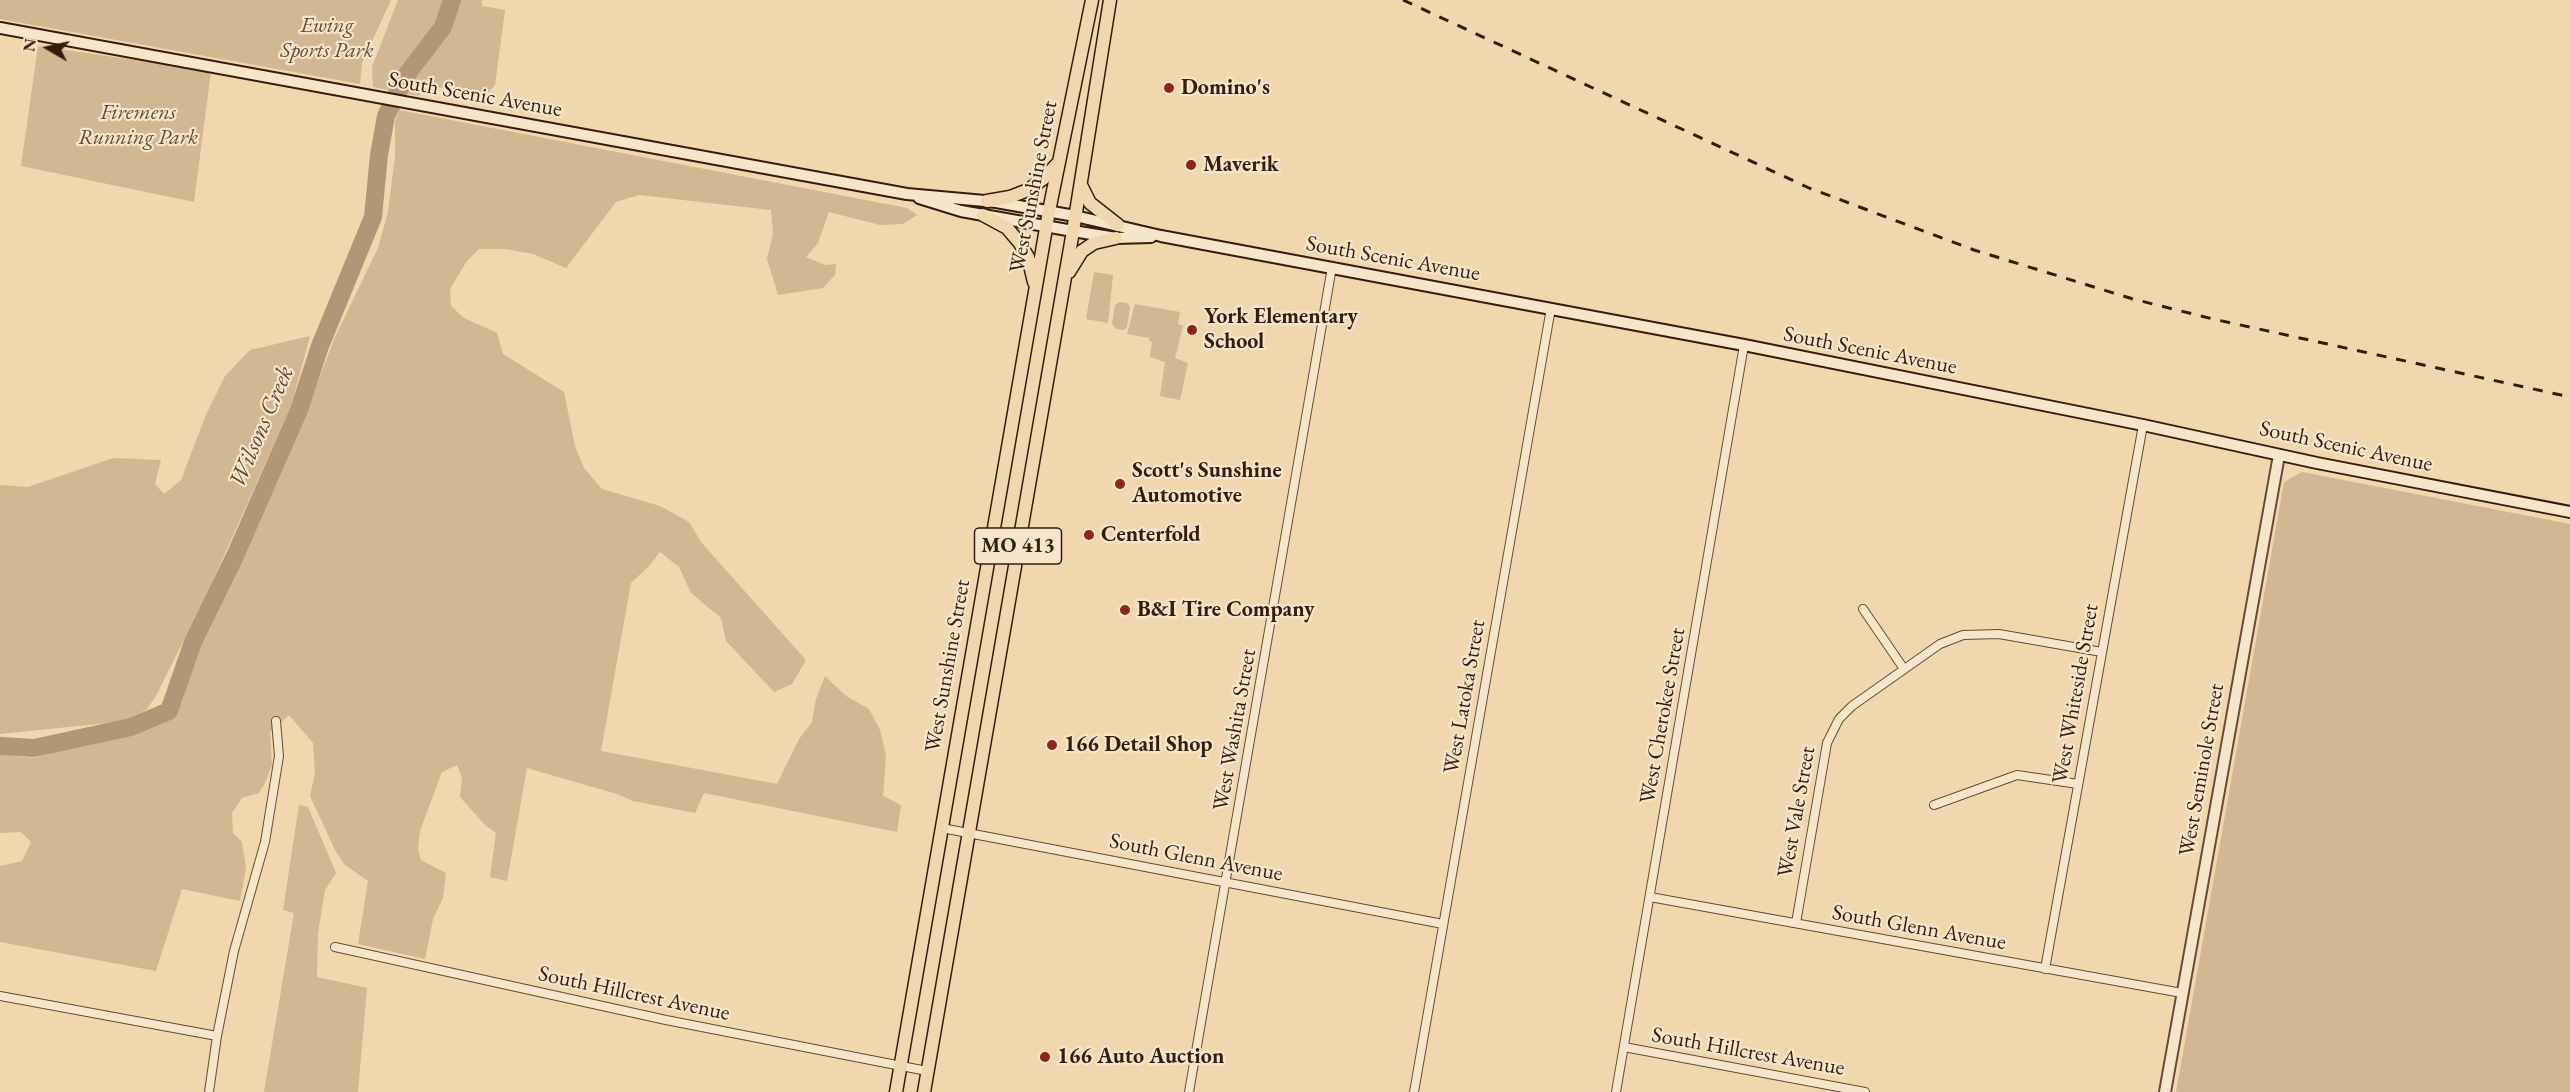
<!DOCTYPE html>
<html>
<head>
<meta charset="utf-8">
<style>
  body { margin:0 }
  #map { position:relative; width:2570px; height:1092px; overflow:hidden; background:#f0d7ad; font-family:"EB Garamond",serif }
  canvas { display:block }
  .north { position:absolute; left:18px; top:18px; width:60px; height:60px; -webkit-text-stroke:4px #f5e5ca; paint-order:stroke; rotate:279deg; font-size:16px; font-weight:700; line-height:24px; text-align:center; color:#371c0d }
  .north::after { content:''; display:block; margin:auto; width:21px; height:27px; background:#371c0d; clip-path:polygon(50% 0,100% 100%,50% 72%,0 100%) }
</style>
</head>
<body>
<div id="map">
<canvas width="2570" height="1092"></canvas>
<div class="north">N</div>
</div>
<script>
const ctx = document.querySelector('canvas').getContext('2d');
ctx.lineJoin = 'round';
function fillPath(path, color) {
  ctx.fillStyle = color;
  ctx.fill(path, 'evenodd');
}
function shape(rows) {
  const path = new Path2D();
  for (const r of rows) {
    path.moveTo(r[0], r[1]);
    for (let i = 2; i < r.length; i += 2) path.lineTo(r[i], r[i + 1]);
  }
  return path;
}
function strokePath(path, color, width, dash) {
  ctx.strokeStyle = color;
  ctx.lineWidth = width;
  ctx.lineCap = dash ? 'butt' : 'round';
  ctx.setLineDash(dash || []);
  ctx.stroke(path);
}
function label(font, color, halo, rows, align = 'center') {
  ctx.font = font + ' "EB Garamond",serif';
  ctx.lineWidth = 4.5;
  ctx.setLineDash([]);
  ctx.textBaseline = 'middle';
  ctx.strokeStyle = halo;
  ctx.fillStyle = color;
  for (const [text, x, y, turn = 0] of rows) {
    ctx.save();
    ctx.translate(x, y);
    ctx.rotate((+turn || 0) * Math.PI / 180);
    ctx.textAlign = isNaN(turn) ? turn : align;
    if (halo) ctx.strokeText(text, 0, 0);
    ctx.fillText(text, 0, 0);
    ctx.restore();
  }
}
const green = shape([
  [0,0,391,0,362,63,360,84,0,19],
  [398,0,482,0,482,6,505,10,495,85,485,96,427,85,419,96,373,87,372,67],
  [38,46,211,71,194,202,21,166],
  [399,110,907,208,917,215,903,224,880,225,829,212,818,243,806,257,825,265,836,264,835,275,823,288,778,295,767,259,773,234,771,210,639,195,616,202,566,268,533,254,505,249,479,249,467,261,450,289,451,306,464,318,497,333,503,354,564,392,575,446,584,468,602,489,660,506,689,522,701,542,806,660,792,684,774,692,726,641,721,618,691,593,679,567,660,552,650,565,631,583,601,751,777,784,799,739,812,722,816,699,825,676,846,696,869,709,880,730,886,755,883,796,901,805,897,832,704,793,695,813,633,801,617,794,527,768,507,881,490,877,496,833,485,825,460,797,462,778,457,765,442,772,420,831,418,849,421,860,446,873,443,898,433,919,425,959,358,944,368,881,345,865,336,852,310,796,315,773,313,743,289,715,270,732,272,765,266,781,259,793,242,798,232,813,233,833,242,842,246,868,240,901,182,889,156,971,0,942,0,866,22,861,31,842,21,832,0,833,0,755,35,758,77,745,139,733,166,721,181,705,198,649,301,426,335,337,378,248,388,212,395,156,395,122],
  [1094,272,1113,275,1108,323,1086,319],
  [1120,302,1127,303,1130,307,1127,327,1124,330,1116,329,1112,324,1115,305],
  [1135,304,1180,312,1178,324,1183,326,1175,358,1188,363,1180,400,1160,396,1165,362,1150,357,1152,342,1149,341,1149,338,1127,334],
  [310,336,291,406,209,589,156,696,147,709,127,721,0,734,0,485,28,487,113,458,161,460,155,484,164,494,181,480,205,417,225,376,250,350],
  [2302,472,2570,524,2570,1092,2176,1092,2284,482],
  [299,805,308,807,336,873,325,890,318,933,317,977,367,988,358,1092,264,1092,294,913,283,910]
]);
const river = shape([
  [0,746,34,748,131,727,169,711,193,642,235,556,299,410,320,346,373,217,379,155,386,116,407,74,443,27,452,0]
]);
const minor = shape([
  [1863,609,1904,669],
  [1934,805,2017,775,2078,784],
  [942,828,1443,924],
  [1650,897,2182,993],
  [1796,923,1827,743,1839,719,1852,706,1940,644,1963,635,1999,634,2102,652],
  [335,947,666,1020,927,1071],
  [2045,969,2143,425],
  [0,996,217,1036],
  [1624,1047,1865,1092],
  [209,1092,217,1036,234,951,265,842,279,756,276,721],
  [1189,1092,1332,267],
  [1414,1092,1551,308],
  [1616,1092,1744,345]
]);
const tertiary = shape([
  [2165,1092,2279,455]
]);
const secondary = shape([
  [0,28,907,194,996,202,1075,216,1161,236,1744,345,2143,425,2317,463,2570,512],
  [919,198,961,211,1073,231,1116,238,1151,237]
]);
const primary = shape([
  [1081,185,1090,203,1118,225],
  [987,201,1010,197,1028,190,1043,179,1057,164],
  [983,215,1007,228,1019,242,1028,257,1034,282],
  [1069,272,1082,251,1094,243,1116,238],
  [896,1092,1049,211,1092,0],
  [924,1092,1073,231,1110,0]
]);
const rail = shape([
  [1403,0,1809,188,1974,250,2133,299,2213,319,2570,397]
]);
const markers = [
  [1169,88,6,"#8f2418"],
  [1191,165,6,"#8f2418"],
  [1192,330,6,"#8f2418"],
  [1120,484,6,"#8f2418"],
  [1089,535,6,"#8f2418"],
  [1125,610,6,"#8f2418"],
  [1052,745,6,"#8f2418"],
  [1045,1057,6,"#8f2418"]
];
const shields = [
  [1018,546,87]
];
const shieldNames = [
  ["MO 413",1018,546]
];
const parkNames = [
  ["Ewing",327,26],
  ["Sports Park",327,51],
  ["Firemens",138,113],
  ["Running Park",138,138]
];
const poiNames = [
  ["Domino's",1181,88],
  ["Maverik",1203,165],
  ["York Elementary",1204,317],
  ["School",1204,342],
  ["Scott's Sunshine",1132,471],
  ["Automotive",1132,496],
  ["Centerfold",1101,535],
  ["B&I Tire Company",1137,610],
  ["166 Detail Shop",1064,745],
  ["166 Auto Auction",1057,1057]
];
const streetNames = [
  ["South Scenic Avenue",475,95,10],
  ["West Sunshine Street",1034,187,-79],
  ["South Scenic Avenue",1393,259,10],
  ["South Scenic Avenue",1870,351,11],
  ["South Scenic Avenue",2346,447,12],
  ["West Sunshine Street",948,666,-80],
  ["West Whiteside Street",2076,694,-80],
  ["West Latoka Street",1465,697,-80],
  ["West Cherokee Street",1663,716,-80],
  ["West Washita Street",1235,730,-80],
  ["West Seminole Street",2202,770,-80],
  ["West Vale Street",1797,812,-80],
  ["South Glenn Avenue",1196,858,11],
  ["South Glenn Avenue",1919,928,10],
  ["South Hillcrest Avenue",634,994,12],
  ["South Hillcrest Avenue",1748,1052,10]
];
const waterNames = [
  ["Wilsons Creek",262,427,-67]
];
fillPath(green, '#d1b792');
strokePath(river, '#b19777', 18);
strokePath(minor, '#654b35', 10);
strokePath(tertiary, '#654b35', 14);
strokePath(secondary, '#371c0d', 14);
strokePath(primary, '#371c0d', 15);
strokePath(minor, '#f5e5ca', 8);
strokePath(tertiary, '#f5e5ca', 10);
strokePath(secondary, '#f5e5ca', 10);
strokePath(primary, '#f0d7ad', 12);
strokePath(rail, '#371c0d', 3, [10, 10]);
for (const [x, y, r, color] of markers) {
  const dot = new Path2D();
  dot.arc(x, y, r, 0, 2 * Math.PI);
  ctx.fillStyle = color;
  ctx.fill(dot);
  strokePath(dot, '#f5e5ca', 2);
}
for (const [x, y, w] of shields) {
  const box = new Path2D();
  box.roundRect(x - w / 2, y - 18, w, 36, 4.5);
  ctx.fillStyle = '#f5e5ca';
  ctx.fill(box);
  strokePath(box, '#371c0d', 1.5);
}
label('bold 21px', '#371c0d', null, shieldNames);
label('italic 22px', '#654a35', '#f5e5ca', parkNames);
label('bold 22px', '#371c0d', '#f5e5ca', poiNames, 'left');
label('22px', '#371c0d', '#f5e5ca', streetNames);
label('italic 24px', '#624732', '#f5e5ca', waterNames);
</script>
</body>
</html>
